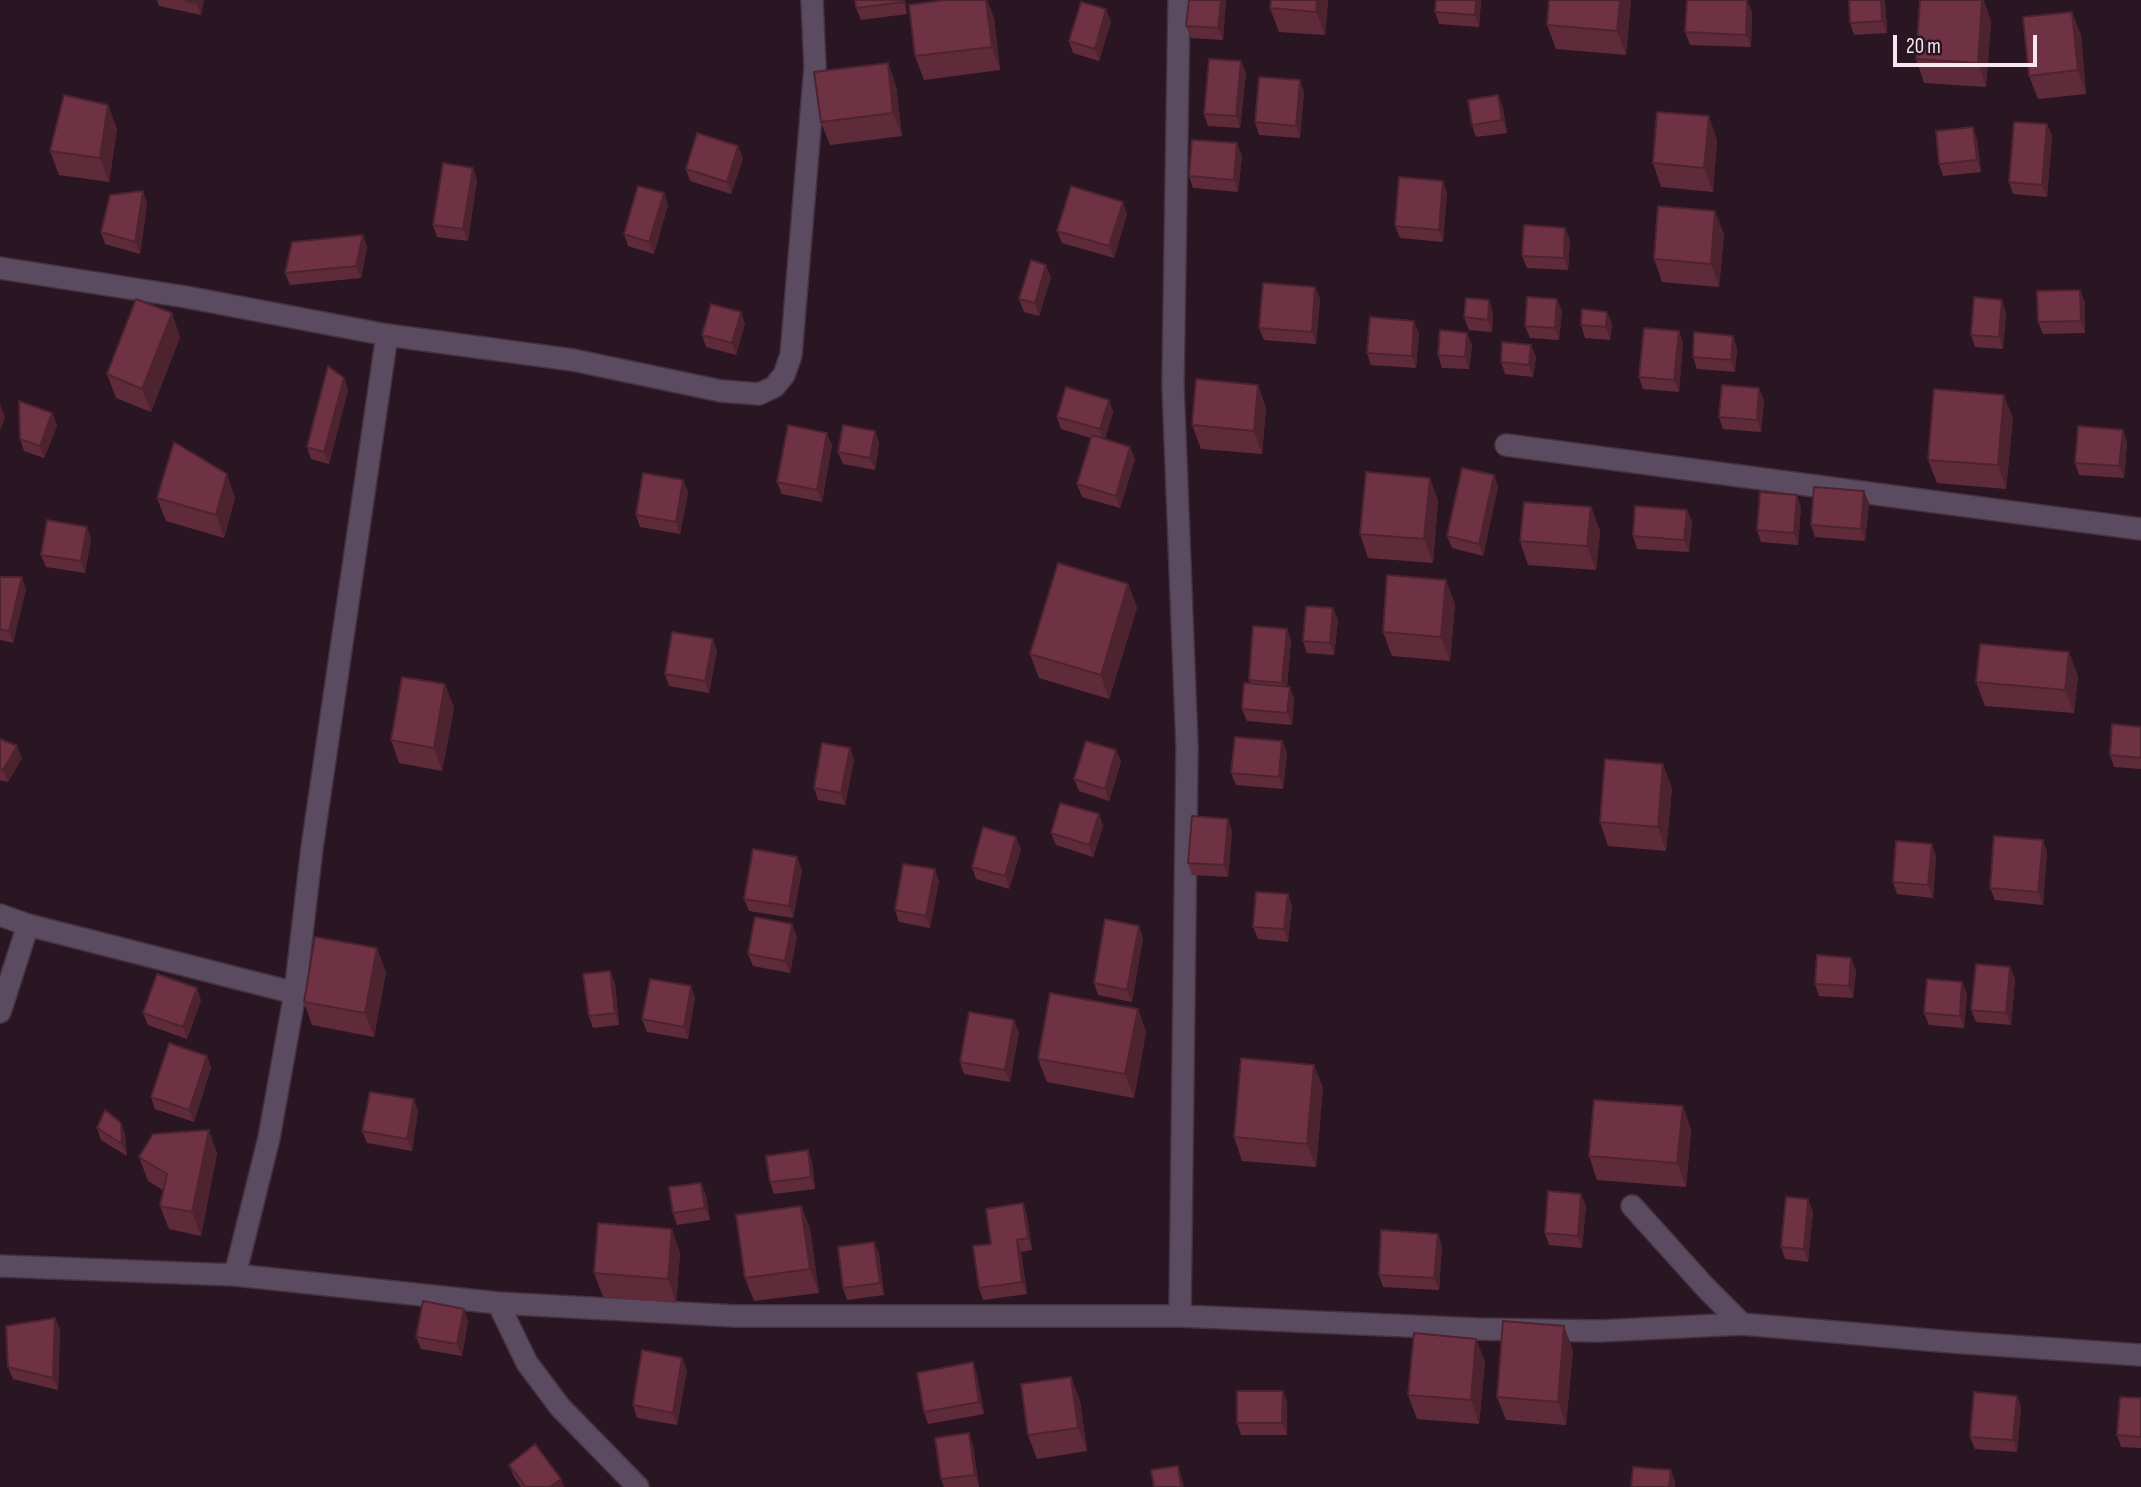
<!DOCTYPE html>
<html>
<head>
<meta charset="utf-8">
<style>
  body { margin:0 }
  #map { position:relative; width:2141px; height:1487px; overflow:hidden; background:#2a1523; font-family:"Sofia Sans Condensed",sans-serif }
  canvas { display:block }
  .scale { position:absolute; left:1893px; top:35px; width:144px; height:32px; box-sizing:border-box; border:4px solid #f5e6ef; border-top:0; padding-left:9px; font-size:21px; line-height:24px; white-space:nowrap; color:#f5e6ef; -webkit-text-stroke:5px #2a1523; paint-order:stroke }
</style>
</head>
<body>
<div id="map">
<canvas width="2141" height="1487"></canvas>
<div class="scale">20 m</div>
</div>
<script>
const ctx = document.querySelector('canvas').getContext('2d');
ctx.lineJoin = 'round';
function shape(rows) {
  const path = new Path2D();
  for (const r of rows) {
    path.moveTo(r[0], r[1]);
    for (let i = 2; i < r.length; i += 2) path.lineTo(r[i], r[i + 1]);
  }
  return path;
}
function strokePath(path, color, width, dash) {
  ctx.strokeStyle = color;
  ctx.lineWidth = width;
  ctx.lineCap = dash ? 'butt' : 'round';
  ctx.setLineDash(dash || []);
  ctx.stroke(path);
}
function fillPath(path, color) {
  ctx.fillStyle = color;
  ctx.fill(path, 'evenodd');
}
const lane = shape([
  [1632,1206,1706,1288,1742,1324]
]);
const street = shape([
  [1179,0,1173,385,1187,747,1180,1316],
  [0,268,186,297,387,335,573,360,721,391,759,394,774,387,784,375,791,355,815,67,812,0],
  [1506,445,2141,529],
  [0,915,28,925],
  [0,1012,28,925,295,993],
  [0,1266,235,1275,498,1303,735,1316,1180,1316,1477,1329,1599,1331,1742,1324,1952,1342,2141,1355],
  [235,1275,269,1138,295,993,312,848,387,335],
  [498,1303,527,1363,560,1407,638,1487]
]);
const wall = shape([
  [157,0,204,0,201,15,159,6],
  [905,0,907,14,861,20,856,8],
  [945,0,987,0,994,18,1000,70,924,80,915,56],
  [1226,0,1223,40,1191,38,1186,26],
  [1271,0,1328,0,1325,35,1279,32,1270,8],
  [1481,0,1479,27,1439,24,1435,12],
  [1549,0,1631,0,1626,55,1556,49,1547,25],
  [1849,0,1885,0,1887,33,1854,35,1850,23],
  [1752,12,1751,47,1690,45,1685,32],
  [2072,12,2081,35,2086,94,2038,99,2029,76],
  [1111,21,1099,61,1073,53,1069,41],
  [1991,21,1986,87,1924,83,1916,59],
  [888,63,896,86,902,136,830,145,821,122],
  [1246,73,1240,128,1208,126,1204,114],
  [1304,92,1300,138,1259,135,1255,122],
  [1498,95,1503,108,1507,133,1476,137,1472,125],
  [108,105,117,129,109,182,59,175,50,151],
  [2047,124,2052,136,2047,197,2013,194,2009,182],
  [1977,139,1981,172,1943,176,1939,164],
  [1717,140,1713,192,1661,187,1653,163],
  [1242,156,1238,192,1193,188,1189,176],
  [743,158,731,194,690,181,686,169],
  [477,180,468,241,437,237,433,225],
  [1443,181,1447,193,1443,242,1400,238,1395,226],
  [143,191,147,204,140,254,105,244,101,232],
  [664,193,668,205,654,254,628,246,624,234],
  [1127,214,1114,258,1062,243,1057,231],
  [1565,228,1570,240,1568,270,1527,268,1522,256],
  [1724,234,1719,287,1662,282,1654,259],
  [363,235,367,247,361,278,290,285,285,273],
  [1051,277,1039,316,1024,312,1019,299],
  [1315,287,1320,299,1316,344,1264,340,1259,328],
  [2085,302,2085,333,2043,334,2038,322],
  [1562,311,1559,340,1530,338,1525,326],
  [1493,312,1492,332,1469,330,1464,317],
  [1607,312,1612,324,1610,340,1585,338,1581,325],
  [2006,312,2003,349,1975,347,1971,335],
  [745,324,736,355,706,347,702,335],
  [1679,331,1683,343,1679,392,1643,389,1639,377],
  [1419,333,1416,368,1371,365,1367,353],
  [180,337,151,412,116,398,107,374],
  [1472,345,1469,369,1442,368,1438,355],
  [1531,345,1536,357,1533,377,1505,374,1501,362],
  [1737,348,1735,372,1697,369,1693,357],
  [344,378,348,390,329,464,311,459,307,447],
  [1109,400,1113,412,1105,439,1130,447,1135,459,1120,508,1082,497,1077,484,1091,438,1061,429,1057,417],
  [1764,400,1761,432,1723,429,1719,417],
  [1266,408,1262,454,1201,449,1192,425],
  [52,413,57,426,44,458,24,451,20,439],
  [2013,418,2006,489,1937,483,1928,460],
  [2123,430,2127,442,2124,478,2079,475,2075,463],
  [879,443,875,470,843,464,838,452],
  [832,445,822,502,782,494,777,482],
  [1494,475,1498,487,1483,556,1452,548,1447,536],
  [1430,478,1438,501,1433,563,1368,558,1360,534],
  [683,480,688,492,680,534,640,527,636,515],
  [1864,491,1869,503,1865,541,1815,537,1811,525],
  [157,498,235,498,224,538,166,521],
  [1591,507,1600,531,1596,570,1528,565,1520,541],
  [1801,507,1798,545,1761,542,1757,530],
  [1687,510,1692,522,1689,552,1637,549,1633,536],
  [87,527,91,539,85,573,46,567,41,555],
  [0,577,26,589,13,643,0,640],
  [1128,584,1137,608,1109,699,1039,678,1030,654],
  [1455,604,1450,661,1392,656,1383,632],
  [1333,608,1338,620,1334,655,1307,653,1303,641],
  [1287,629,1291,641,1287,687,1294,699,1292,725,1247,721,1242,709,1250,684,1249,680],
  [717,651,709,693,669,686,665,674],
  [2078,676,2074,713,1985,706,1976,682],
  [445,684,454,708,442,771,399,763,391,740],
  [2141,727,2141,769,2114,767,2110,755],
  [0,739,22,758,8,782,0,780],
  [1282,741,1287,753,1283,789,1236,785,1231,773],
  [850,748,854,760,845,805,818,800,814,788],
  [1116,750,1121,762,1109,801,1079,791,1074,779],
  [1672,788,1666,851,1608,846,1600,822],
  [1099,814,1103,826,1093,857,1056,845,1051,833],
  [1232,831,1228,877,1192,875,1188,863],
  [1021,849,1009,889,976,879,972,867],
  [2047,852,2043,905,1995,900,1990,888],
  [1936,856,1933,898,1897,894,1893,882],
  [802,870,793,918,749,911,744,899],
  [939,881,930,928,899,922,895,910],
  [1292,906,1288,942,1258,939,1253,927],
  [797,936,790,973,753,966,748,954],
  [1143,938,1132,1002,1098,995,1094,983],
  [2010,967,2015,979,2011,1025,1976,1022,1971,1010],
  [1856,970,1853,998,1819,996,1815,984],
  [386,972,374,1037,312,1025,304,1002],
  [1962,982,1967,994,1964,1028,1929,1025,1924,1013],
  [615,983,619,1025,593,1028,589,1016],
  [695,998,688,1039,647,1032,642,1019],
  [201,1000,187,1039,148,1025,143,1013],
  [1138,1009,1146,1032,1134,1098,1047,1082,1038,1059],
  [1019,1032,1010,1082,964,1074,960,1062],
  [207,1056,211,1068,194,1122,155,1109,151,1097],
  [1314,1065,1323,1088,1316,1167,1242,1161,1234,1137],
  [1683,1106,1691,1130,1686,1187,1597,1180,1589,1156],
  [418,1111,412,1151,367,1143,362,1131],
  [121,1123,125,1135,127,1156,101,1140,97,1128],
  [808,1150,812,1162,815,1189,774,1194,770,1182],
  [217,1153,201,1236,169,1229,160,1206,163,1190,148,1181,139,1157],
  [701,1183,706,1195,710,1220,677,1225,673,1213],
  [1581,1194,1586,1206,1582,1248,1549,1245,1545,1233],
  [1023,1203,1027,1216,1032,1250,1021,1252,1027,1294,983,1300,979,1288,991,1244],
  [801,1206,810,1229,819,1293,754,1301,745,1278],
  [1813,1211,1808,1262,1785,1259,1781,1247],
  [874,1242,879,1254,884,1295,847,1300,843,1288],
  [1442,1246,1439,1290,1383,1287,1379,1275],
  [680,1253,676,1303,603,1297,594,1273],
  [55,1318,60,1330,58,1390,13,1379,8,1367],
  [468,1321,462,1356,421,1349,416,1337],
  [1476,1339,1485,1362,1479,1424,1417,1419,1408,1395],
  [1573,1350,1566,1425,1506,1420,1497,1397],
  [687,1370,677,1425,637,1418,633,1405],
  [977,1375,984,1414,928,1424,924,1412],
  [1071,1377,1080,1401,1087,1451,1037,1459,1028,1435],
  [1283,1391,1287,1403,1287,1435,1241,1435,1237,1423],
  [2017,1396,2021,1408,2017,1452,1975,1449,1970,1437],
  [2141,1398,2141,1448,2121,1447,2117,1435],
  [973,1446,979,1487,944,1487,941,1479],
  [509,1465,561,1479,564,1487,521,1487,514,1477]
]);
const shadedWall = shape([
  [197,0,204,0,201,15,196,3],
  [902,0,905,0,907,14,903,2],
  [986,0,987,0,994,18,1000,70,992,47],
  [1221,0,1226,0,1223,40,1218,28],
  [1317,0,1328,0,1325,35,1316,12],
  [1476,0,1481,0,1479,27,1475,15],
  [1620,0,1631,0,1626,55,1617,31],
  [1747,0,1752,12,1751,47,1746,35],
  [1881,0,1885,0,1887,33,1882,21],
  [1982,0,1984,0,1991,21,1986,87,1978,63],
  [1106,9,1111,21,1099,61,1095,49],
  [2072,12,2081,35,2086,94,2078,70],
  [1241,61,1246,73,1240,128,1236,116],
  [888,63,896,86,902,136,893,113],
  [1300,80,1304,92,1300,138,1296,126],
  [1498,95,1503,108,1507,133,1502,120],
  [108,105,117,129,109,182,100,158],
  [1709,116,1717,140,1713,192,1704,168],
  [2047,124,2052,136,2047,197,2042,185],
  [1973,127,1977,139,1981,172,1977,160],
  [1237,143,1242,156,1238,192,1234,180],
  [738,146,743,158,731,194,727,182],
  [473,168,477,180,468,241,463,229],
  [1443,181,1447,193,1443,242,1439,230],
  [143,191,147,204,140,254,135,242],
  [664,193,668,205,654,254,649,242],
  [1123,202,1127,214,1114,258,1109,246],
  [1715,211,1724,234,1719,287,1711,264],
  [1565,228,1570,240,1568,270,1564,258],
  [363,235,367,247,361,278,356,266],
  [1046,265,1051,277,1039,316,1035,303],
  [1315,287,1320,299,1316,344,1312,332],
  [2080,290,2085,302,2085,333,2081,321],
  [1557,299,1562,311,1559,340,1555,328],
  [1489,300,1493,312,1492,332,1488,320],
  [2002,300,2006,312,2003,349,1999,337],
  [741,312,745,324,736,355,732,343],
  [1607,312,1612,324,1610,340,1606,327],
  [172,313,180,337,151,412,142,389],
  [1414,321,1419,333,1416,368,1412,356],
  [1679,331,1683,343,1679,392,1674,380],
  [1467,333,1472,345,1469,369,1465,357],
  [1733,336,1737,348,1735,372,1731,360],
  [1531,345,1536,357,1533,377,1529,365],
  [344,378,348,390,329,464,324,452],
  [1258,385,1266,408,1262,454,1254,431],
  [1759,388,1764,400,1761,432,1757,420],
  [2004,395,2013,418,2006,489,1998,465],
  [1109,400,1113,412,1104,441,1100,429],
  [0,404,5,417,0,431],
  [52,413,57,426,44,458,40,446],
  [2123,430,2127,442,2124,478,2119,466],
  [875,431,879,443,875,470,870,458],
  [827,433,832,445,822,502,817,490],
  [1130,447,1135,459,1120,508,1116,496],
  [227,474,235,498,224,538,216,515],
  [1494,475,1498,487,1483,556,1479,544],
  [1430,478,1438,501,1433,563,1424,539],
  [683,480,688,492,680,534,676,522],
  [1864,491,1869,503,1865,541,1861,529],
  [1797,495,1801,507,1798,545,1794,533],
  [1591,507,1600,531,1596,570,1587,546],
  [1687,510,1692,522,1689,552,1684,540],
  [87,527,91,539,85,573,81,561],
  [22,577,26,589,13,643,9,631],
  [1446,580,1455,604,1450,661,1441,637],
  [1128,584,1137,608,1109,699,1101,675],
  [1333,608,1338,620,1334,655,1330,643],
  [1287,629,1291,641,1286,695,1282,683],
  [713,639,717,651,709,693,705,681],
  [2069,652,2078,676,2074,713,2065,690],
  [445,684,454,708,442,771,434,748],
  [1290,687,1294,699,1292,725,1287,713],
  [1282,741,1287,753,1283,789,1279,777],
  [17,746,22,758,8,782,3,770],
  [850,748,854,760,845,805,841,793],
  [1116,750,1121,762,1109,801,1105,789],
  [1663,764,1672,788,1666,851,1658,827],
  [1099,814,1103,826,1093,857,1089,845],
  [1228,819,1232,831,1228,877,1224,865],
  [1016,837,1021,849,1009,889,1005,876],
  [2043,840,2047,852,2043,905,2038,892],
  [1932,844,1936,856,1933,898,1928,885],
  [797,857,802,870,793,918,789,906],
  [935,869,939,881,930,928,926,916],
  [1288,894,1292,906,1288,942,1284,929],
  [792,924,797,936,790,973,785,961],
  [1139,926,1143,938,1132,1002,1127,990],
  [377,948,386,972,374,1037,365,1013],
  [1851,958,1856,970,1853,998,1849,986],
  [2010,967,2015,979,2011,1025,2006,1013],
  [610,971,615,983,619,1025,615,1013],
  [1962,982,1967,994,1964,1028,1960,1016],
  [691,986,695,998,688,1039,684,1027],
  [197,988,201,1000,187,1039,183,1027],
  [1138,1009,1146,1032,1134,1098,1125,1074],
  [1014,1020,1019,1032,1010,1082,1005,1070],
  [207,1056,211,1068,194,1122,189,1110],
  [1314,1065,1323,1088,1316,1167,1307,1144],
  [414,1099,418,1111,412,1151,407,1139],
  [1683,1106,1691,1130,1686,1187,1677,1163],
  [121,1123,125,1135,127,1156,122,1144],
  [209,1130,217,1153,201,1236,192,1212],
  [808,1150,812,1162,815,1189,811,1177],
  [701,1183,706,1195,710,1220,705,1208],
  [1581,1194,1586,1206,1582,1248,1578,1236],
  [1808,1199,1813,1211,1808,1262,1804,1249],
  [1023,1203,1027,1216,1032,1250,1028,1238],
  [801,1206,810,1229,819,1293,810,1269],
  [672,1229,680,1253,676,1303,668,1279],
  [1438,1234,1442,1246,1439,1290,1434,1278],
  [1017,1240,1021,1252,1027,1294,1022,1282],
  [874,1242,879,1254,884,1295,880,1283],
  [464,1309,468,1321,462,1356,457,1344],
  [55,1318,60,1330,58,1390,53,1378],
  [1564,1326,1573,1350,1566,1425,1558,1402],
  [1476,1339,1485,1362,1479,1424,1471,1400],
  [682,1358,687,1370,677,1425,673,1413],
  [973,1362,977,1375,984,1414,979,1402],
  [1071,1377,1080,1401,1087,1451,1078,1428],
  [1283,1391,1287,1403,1287,1435,1282,1423],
  [2017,1396,2021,1408,2017,1452,2013,1440],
  [969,1433,973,1446,979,1487,975,1475],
  [1178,1466,1182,1478,1184,1487,1181,1487],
  [1671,1470,1675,1482,1675,1487,1669,1487],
  [561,1479,564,1487,550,1487]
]);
const building = shape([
  [184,0,197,0,196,3,184,0],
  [855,0,902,0,903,2,856,8,855,0],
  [945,0,986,0,992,47,915,56,909,5,945,0],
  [1189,0,1221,0,1218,28,1186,26,1189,0],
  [1271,0,1317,0,1316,12,1270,8,1271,0],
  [1436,0,1476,0,1475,15,1435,12,1436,0],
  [1549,0,1620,0,1617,31,1547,25,1549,0],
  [1687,0,1747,0,1746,35,1685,32,1687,0],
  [1849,0,1881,0,1882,21,1850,23,1849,0],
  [1920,0,1982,0,1978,63,1916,59,1920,0],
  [1081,2,1106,9,1095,49,1069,41,1081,2],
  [2072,12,2078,70,2029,76,2023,17,2072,12],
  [1209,59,1241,61,1236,116,1204,114,1209,59],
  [888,63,893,113,821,122,814,72,888,63],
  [1259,77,1300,80,1296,126,1255,122,1259,77],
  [64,95,108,105,100,158,50,151,64,95],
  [1498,95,1502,120,1472,125,1468,100,1498,95],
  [1657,112,1709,116,1704,168,1653,163,1657,112],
  [2014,122,2047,124,2042,185,2009,182,2014,122],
  [1973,127,1977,160,1939,164,1936,131,1973,127],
  [697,133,738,146,727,182,686,169,697,133],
  [1192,140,1237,143,1234,180,1189,176,1192,140],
  [443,163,473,168,463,229,433,225,443,163],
  [1399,177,1443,181,1439,230,1395,226,1399,177],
  [638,186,664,193,649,242,624,234,638,186],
  [1071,186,1123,202,1109,246,1057,231,1071,186],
  [143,191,135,242,101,232,110,195,143,191],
  [1658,206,1715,211,1711,264,1654,259,1658,206],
  [1524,225,1565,228,1564,258,1522,256,1524,225],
  [363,235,356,266,285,273,292,242,363,235],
  [1031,260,1046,265,1035,303,1019,299,1031,260],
  [1263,283,1315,287,1312,332,1259,328,1263,283],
  [2080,290,2081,321,2038,322,2037,291,2080,290],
  [1527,297,1557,299,1555,328,1525,326,1527,297],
  [1974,297,2002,300,1999,337,1971,335,1974,297],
  [1466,298,1489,300,1488,320,1464,317,1466,298],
  [136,299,172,313,142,389,107,374,136,299],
  [711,304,741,312,732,343,702,335,711,304],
  [1582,309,1607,312,1606,327,1581,325,1582,309],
  [1370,317,1414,321,1412,356,1367,353,1370,317],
  [1644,328,1679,331,1674,380,1639,377,1644,328],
  [1440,330,1467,333,1465,357,1438,355,1440,330],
  [1694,332,1733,336,1731,360,1693,357,1694,332],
  [1502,342,1531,345,1529,365,1501,362,1502,342],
  [328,366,344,378,324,452,307,447,328,366],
  [1196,379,1258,385,1254,431,1192,425,1196,379],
  [1722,385,1759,388,1757,420,1719,417,1722,385],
  [1066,387,1109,400,1100,429,1057,417,1066,387],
  [1934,389,2004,395,1998,465,1928,460,1934,389],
  [19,401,52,413,40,446,20,439,19,401],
  [788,425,827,433,817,490,777,482,788,425],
  [843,425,875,431,870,458,838,452,843,425],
  [2078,426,2123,430,2119,466,2075,463,2078,426],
  [1092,435,1130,447,1116,496,1077,484,1092,435],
  [174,442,227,474,216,515,157,498,174,442],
  [1462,468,1494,475,1479,544,1447,536,1462,468],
  [1366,472,1430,478,1424,539,1360,534,1366,472],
  [643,473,683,480,676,522,636,515,643,473],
  [1814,487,1864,491,1861,529,1811,525,1814,487],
  [1760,492,1797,495,1794,533,1757,530,1760,492],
  [1524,502,1591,507,1587,546,1520,541,1524,502],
  [1635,506,1687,510,1684,540,1633,536,1635,506],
  [47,520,87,527,81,561,41,555,47,520],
  [1058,563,1128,584,1101,675,1030,654,1058,563],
  [1387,575,1446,580,1441,637,1383,632,1387,575],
  [0,577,22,577,9,631,0,629,0,577],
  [1306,606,1333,608,1330,643,1303,641,1306,606],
  [1253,626,1287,629,1282,683,1249,680,1253,626],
  [672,632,713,639,705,681,665,674,672,632],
  [1980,644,2069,652,2065,690,1976,682,1980,644],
  [402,677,445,684,434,748,391,740,402,677],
  [1244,683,1290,687,1287,713,1242,709,1244,683],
  [2112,724,2141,727,2141,758,2110,755,2112,724],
  [1235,737,1282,741,1279,777,1231,773,1235,737],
  [0,739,17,746,3,770,0,769,0,739],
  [1086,741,1116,750,1105,789,1074,779,1086,741],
  [822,743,850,748,841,793,814,788,822,743],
  [1605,759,1663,764,1658,827,1600,822,1605,759],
  [1060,803,1099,814,1089,845,1051,833,1060,803],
  [1192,816,1228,819,1224,865,1188,863,1192,816],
  [983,827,1016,837,1005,876,972,867,983,827],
  [1994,836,2043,840,2038,892,1990,888,1994,836],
  [1896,841,1932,844,1928,885,1893,882,1896,841],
  [753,849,797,857,789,906,744,899,753,849],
  [903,864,935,869,926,916,895,910,903,864],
  [1256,892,1288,894,1284,929,1253,927,1256,892],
  [755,917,792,924,785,961,748,954,755,917],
  [1105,919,1139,926,1127,990,1094,983,1105,919],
  [315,937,377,948,365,1013,304,1002,315,937],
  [1817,955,1851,958,1849,986,1815,984,1817,955],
  [1976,964,2010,967,2006,1013,1971,1010,1976,964],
  [610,971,615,1013,589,1016,583,974,610,971],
  [157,974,197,988,183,1027,143,1013,157,974],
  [650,979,691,986,684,1027,642,1019,650,979],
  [1927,979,1962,982,1960,1016,1924,1013,1927,979],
  [1050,993,1138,1009,1125,1074,1038,1059,1050,993],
  [969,1012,1014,1020,1005,1070,960,1062,969,1012],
  [169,1043,207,1056,189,1110,151,1097,169,1043],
  [1241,1058,1314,1065,1307,1144,1234,1137,1241,1058],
  [370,1092,414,1099,407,1139,362,1131,370,1092],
  [1594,1100,1683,1106,1677,1163,1589,1156,1594,1100],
  [105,1110,121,1123,122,1144,97,1128,105,1110],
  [209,1130,192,1212,160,1206,167,1174,139,1157,153,1134,209,1130],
  [808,1150,811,1177,770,1182,766,1156,808,1150],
  [701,1183,705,1208,673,1213,669,1187,701,1183],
  [1548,1191,1581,1194,1578,1236,1545,1233,1548,1191],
  [1786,1197,1808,1199,1804,1249,1781,1247,1786,1197],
  [1023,1203,1028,1238,1017,1240,1022,1282,979,1288,973,1246,991,1244,986,1209,1023,1203],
  [801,1206,810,1269,745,1278,736,1215,801,1206],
  [598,1223,672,1229,668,1279,594,1273,598,1223],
  [1381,1230,1438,1234,1434,1278,1379,1275,1381,1230],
  [874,1242,880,1283,843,1288,838,1247,874,1242],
  [423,1301,464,1309,457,1344,416,1337,423,1301],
  [55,1318,53,1378,8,1367,6,1326,55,1318],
  [1503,1321,1564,1326,1558,1402,1497,1397,1503,1321],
  [1414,1333,1476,1339,1471,1400,1408,1395,1414,1333],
  [642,1350,682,1358,673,1413,633,1405,642,1350],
  [973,1362,979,1402,924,1412,917,1373,973,1362],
  [1071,1377,1078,1428,1028,1435,1021,1384,1071,1377],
  [1237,1391,1283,1391,1282,1423,1237,1423,1237,1391],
  [1974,1392,2017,1396,2013,1440,1970,1437,1974,1392],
  [2120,1397,2141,1398,2141,1437,2117,1435,2120,1397],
  [969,1433,975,1475,941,1479,935,1438,969,1433],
  [535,1444,561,1479,550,1487,526,1487,509,1465,535,1444],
  [1178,1466,1181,1487,1154,1487,1151,1470,1178,1466],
  [1633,1467,1671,1470,1669,1487,1631,1487,1633,1467]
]);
strokePath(lane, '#463240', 24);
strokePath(street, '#463240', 24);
strokePath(lane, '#5b4b60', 21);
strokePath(street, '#5b4b60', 21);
fillPath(wall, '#5f2b3a');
fillPath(shadedWall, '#4e2330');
fillPath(building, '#6f3244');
strokePath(building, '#4e2330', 2);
</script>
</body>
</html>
